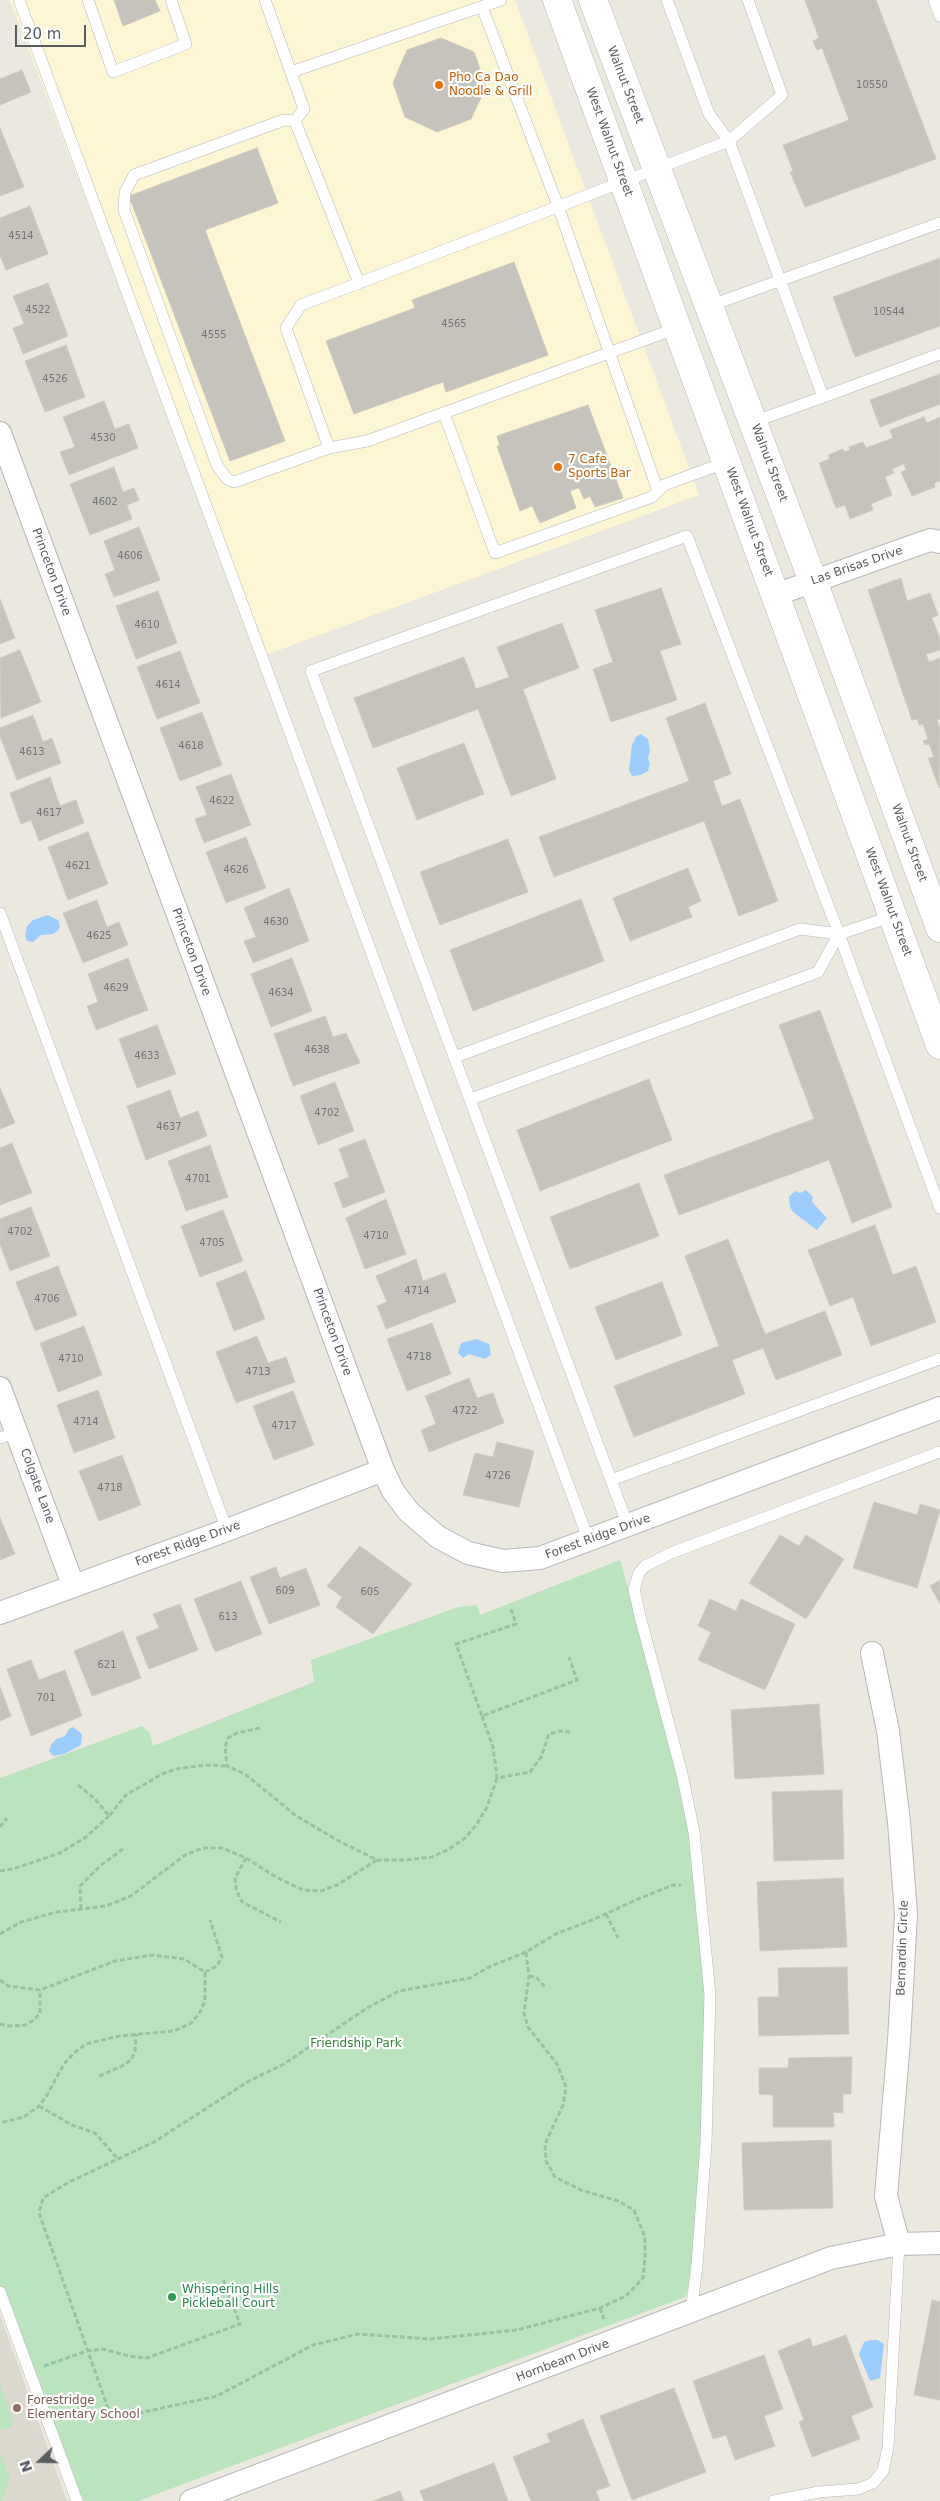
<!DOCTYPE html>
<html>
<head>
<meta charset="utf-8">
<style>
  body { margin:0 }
  #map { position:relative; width:940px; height:2501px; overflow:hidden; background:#ebe9df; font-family:"DejaVu Sans",sans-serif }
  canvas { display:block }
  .north { position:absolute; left:15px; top:2436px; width:50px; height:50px; -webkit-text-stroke:4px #fff; paint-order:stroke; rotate:249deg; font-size:14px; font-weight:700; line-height:20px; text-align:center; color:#585b60 }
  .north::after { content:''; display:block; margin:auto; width:18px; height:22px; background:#585b60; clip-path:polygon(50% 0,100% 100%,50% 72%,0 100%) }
  .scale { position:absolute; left:15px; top:25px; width:71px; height:22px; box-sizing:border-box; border:2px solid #585b60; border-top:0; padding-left:6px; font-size:15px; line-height:18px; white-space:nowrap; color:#585b60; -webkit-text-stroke:4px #fff; paint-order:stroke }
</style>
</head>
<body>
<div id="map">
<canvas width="940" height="2501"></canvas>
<div class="north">N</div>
<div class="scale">20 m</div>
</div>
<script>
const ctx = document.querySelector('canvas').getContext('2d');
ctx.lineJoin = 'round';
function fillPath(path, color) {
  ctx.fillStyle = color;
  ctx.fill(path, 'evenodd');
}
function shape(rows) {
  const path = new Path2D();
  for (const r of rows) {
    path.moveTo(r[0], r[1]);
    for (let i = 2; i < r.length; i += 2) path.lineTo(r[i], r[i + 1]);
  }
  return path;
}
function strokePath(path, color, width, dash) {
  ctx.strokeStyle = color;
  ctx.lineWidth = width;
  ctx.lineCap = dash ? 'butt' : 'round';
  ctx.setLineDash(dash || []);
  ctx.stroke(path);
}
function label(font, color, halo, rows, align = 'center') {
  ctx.font = font + ' "DejaVu Sans",sans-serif';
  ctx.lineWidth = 4.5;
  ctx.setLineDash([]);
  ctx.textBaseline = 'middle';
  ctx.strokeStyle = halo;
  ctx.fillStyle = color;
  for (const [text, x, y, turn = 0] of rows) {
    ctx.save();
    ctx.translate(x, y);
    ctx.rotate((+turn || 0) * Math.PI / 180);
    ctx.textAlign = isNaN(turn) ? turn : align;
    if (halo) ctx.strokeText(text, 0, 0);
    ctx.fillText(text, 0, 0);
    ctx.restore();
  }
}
const commercial = shape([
  [10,0,515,0,699,495,260,657]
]);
const education = shape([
  [0,2315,67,2501,0,2501]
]);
const green = shape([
  [620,1560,682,1774,710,1995,697,2265,685,2297,138,2501,81,2501,0,2292,0,1778,142,1726,150,1733,153,1746,314,1682,311,1660,458,1607,477,1605,480,1615],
  [0,2384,14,2423,7,2429,0,2429],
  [0,2452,10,2478,2,2501,0,2501]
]);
const water = shape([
  [641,734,648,739,650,751,648,758,650,764,648,771,641,775,632,776,629,770,632,745,636,737],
  [48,915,58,920,60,926,58,931,53,934,41,935,33,942,27,941,25,935,27,926,33,920],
  [806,1190,813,1197,812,1202,827,1218,817,1230,793,1212,790,1207,789,1197,795,1191,800,1193],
  [476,1339,489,1344,491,1355,485,1359,469,1354,463,1358,458,1353,461,1343],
  [73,1727,82,1734,81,1745,64,1754,53,1756,49,1751,51,1745,56,1739,65,1736,69,1729],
  [871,2340,878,2340,884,2344,880,2378,870,2381,859,2354,864,2342]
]);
const building = shape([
  [114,0,155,0,160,11,123,26,114,0],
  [805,0,876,0,936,159,805,207,790,172,793,171,783,145,849,120,822,48,817,50,813,41,819,38,805,0],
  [441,38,474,52,486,87,471,119,437,132,405,117,393,83,407,50,441,38],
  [22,70,31,92,0,105,0,79,22,70],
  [0,128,24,187,0,196,0,128],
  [257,148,278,203,205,230,285,441,230,461,129,196,257,148],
  [30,206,48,254,6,270,0,256,0,218,30,206],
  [940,258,940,326,855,357,833,297,940,258],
  [514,262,548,355,446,392,443,382,354,414,326,341,415,308,412,300,514,262],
  [48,283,68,336,23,354,13,328,24,324,13,296,48,283],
  [66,345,85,397,45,412,25,361,66,345],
  [940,374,940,404,880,427,870,400,940,374],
  [104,401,115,429,129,424,138,448,69,475,60,452,75,447,63,417,104,401],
  [588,405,623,498,595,507,590,496,584,499,579,488,570,491,576,508,540,523,532,506,520,511,497,446,500,446,497,436,588,405],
  [924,417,927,423,940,417,940,481,934,483,935,487,912,496,901,472,906,470,904,464,892,469,894,473,885,477,892,495,871,504,873,510,850,519,845,505,836,508,819,463,830,459,828,455,843,449,844,452,850,450,849,447,863,442,866,448,893,438,890,430,924,417],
  [114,467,123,492,134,488,139,500,127,505,132,519,90,535,70,484,114,467],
  [139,527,160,580,114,597,105,574,115,570,104,541,139,527],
  [901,578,907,601,930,593,938,615,932,618,940,639,940,650,926,654,929,662,940,658,940,719,937,720,940,730,939,788,928,758,934,757,929,744,925,745,923,741,928,739,923,724,919,725,917,719,912,720,868,590,901,578],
  [661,588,681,644,660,651,677,700,611,722,593,669,613,662,595,610,661,588],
  [158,591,177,643,136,659,116,606,158,591],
  [0,599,15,638,0,644,0,599],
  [562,623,579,668,523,689,556,779,511,796,478,709,373,748,354,698,464,657,476,689,509,677,497,647,562,623],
  [20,650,41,702,1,718,0,658,20,650],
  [180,651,200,703,157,719,137,667,180,651],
  [705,703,731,774,713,781,722,806,740,799,778,901,739,916,704,821,554,877,539,837,689,781,666,718,705,703],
  [202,712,222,765,180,781,160,728,202,712],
  [33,715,43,742,52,738,61,763,17,780,0,736,0,728,33,715],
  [464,743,484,794,417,820,397,768,464,743],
  [231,774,251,825,204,843,195,819,207,815,196,787,231,774],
  [50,777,60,806,76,800,84,823,39,841,31,820,21,824,10,793,50,777],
  [88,832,108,884,68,900,48,847,88,832],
  [246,837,266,888,226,903,206,852,246,837],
  [508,839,528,892,440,925,420,872,508,839],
  [688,868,701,901,688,907,692,917,630,941,613,898,688,868],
  [289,888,309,941,253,963,244,941,256,937,244,908,289,888],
  [581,899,604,961,473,1011,450,950,581,899],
  [97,900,107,927,119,922,128,945,83,963,63,913,97,900],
  [128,958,148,1010,96,1030,87,1006,98,1002,88,974,128,958],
  [292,958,312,1011,271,1027,251,974,292,958],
  [820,1010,892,1207,852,1223,829,1160,679,1215,664,1175,814,1119,779,1025,820,1010],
  [325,1016,333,1037,346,1033,360,1063,293,1086,274,1034,325,1016],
  [157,1025,176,1074,137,1088,119,1039,157,1025],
  [649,1079,672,1140,540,1191,517,1130,649,1079],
  [335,1082,354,1131,318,1145,300,1096,335,1082],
  [0,1088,15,1123,0,1129,0,1088],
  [170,1090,180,1118,198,1111,207,1136,146,1160,127,1106,170,1090],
  [365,1139,385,1192,343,1208,334,1183,349,1177,339,1149,365,1139],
  [12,1143,32,1193,0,1205,0,1148,12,1143],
  [210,1145,228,1197,186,1211,168,1161,210,1145],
  [639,1183,659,1236,570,1269,550,1217,639,1183],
  [386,1199,406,1254,365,1269,346,1218,386,1199],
  [31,1207,50,1256,10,1271,0,1244,0,1219,31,1207],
  [223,1210,243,1261,200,1277,181,1226,223,1210],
  [875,1225,893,1275,916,1266,936,1322,871,1346,853,1297,830,1306,808,1250,875,1225],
  [728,1239,765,1334,825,1311,842,1355,776,1380,763,1348,732,1360,745,1394,634,1437,614,1386,719,1346,685,1256,728,1239],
  [416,1259,423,1281,445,1273,456,1302,386,1329,377,1306,387,1302,376,1276,416,1259],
  [58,1266,77,1315,35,1331,16,1282,58,1266],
  [246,1271,265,1319,234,1331,216,1283,246,1271],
  [662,1282,682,1335,616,1360,595,1307,662,1282],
  [432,1323,451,1374,407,1391,387,1339,432,1323],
  [84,1326,102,1375,58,1392,40,1343,84,1326],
  [257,1336,268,1363,286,1357,295,1382,236,1403,216,1352,257,1336],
  [469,1378,477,1398,493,1393,504,1423,429,1452,421,1430,436,1424,425,1396,469,1378],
  [98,1390,115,1438,74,1453,57,1405,98,1390],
  [293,1391,314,1445,274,1460,253,1406,293,1391],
  [497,1442,534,1451,519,1507,463,1495,475,1453,493,1457,497,1442],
  [122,1455,141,1505,99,1521,79,1471,122,1455],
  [874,1502,917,1515,920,1504,940,1510,917,1588,853,1568,874,1502],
  [0,1518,15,1554,0,1560,0,1518],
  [780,1535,799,1546,806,1535,844,1559,806,1619,749,1583,780,1535],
  [360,1546,412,1584,373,1634,336,1607,342,1597,327,1586,360,1546],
  [276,1567,280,1578,306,1568,320,1605,269,1624,250,1577,276,1567],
  [940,1580,940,1604,930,1586,940,1580],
  [241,1581,262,1634,215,1652,194,1599,241,1581],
  [710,1599,736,1611,741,1599,795,1624,765,1690,698,1660,711,1632,698,1626,710,1599],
  [180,1604,198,1650,149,1669,136,1637,159,1628,153,1614,180,1604],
  [123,1631,141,1678,92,1696,74,1651,123,1631],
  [31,1660,39,1680,65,1670,82,1716,31,1736,7,1669,31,1660],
  [0,1687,11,1716,0,1721,0,1687],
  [819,1704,824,1774,735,1779,731,1710,819,1704],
  [842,1790,844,1859,774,1861,772,1792,842,1790],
  [843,1878,847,1947,760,1951,757,1882,843,1878],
  [847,1967,849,2034,759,2036,758,1997,779,1997,778,1968,847,1967],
  [852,2057,851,2094,843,2094,843,2113,833,2112,834,2127,773,2127,773,2095,759,2094,759,2068,788,2068,789,2058,852,2057],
  [831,2140,833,2208,744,2210,742,2143,831,2140],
  [932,2300,940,2302,940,2400,914,2395,932,2300],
  [846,2335,873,2407,851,2416,860,2439,812,2457,799,2422,804,2420,778,2351,810,2338,813,2347,846,2335],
  [764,2355,783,2409,764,2416,775,2446,735,2460,726,2435,713,2439,693,2381,764,2355],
  [674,2388,706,2472,632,2500,600,2416,674,2388],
  [583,2419,610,2486,596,2491,600,2501,531,2501,513,2457,550,2442,547,2434,583,2419],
  [494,2463,508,2501,424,2501,420,2491,494,2463],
  [400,2491,404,2501,373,2501,400,2491]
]);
const path = shape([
  [511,1609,516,1624,456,1644,482,1716,577,1680,569,1657],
  [482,1716,493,1747,497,1778,530,1772,541,1757,549,1734,560,1731,570,1732],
  [260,1728,237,1733,228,1738,225,1747,227,1766,245,1774,295,1815,337,1840,377,1860,405,1860,432,1857,449,1849,465,1838,477,1824,487,1807,497,1778],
  [78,1785,95,1799,109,1816,126,1795,162,1774,176,1769,205,1765,227,1766],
  [0,1827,7,1818],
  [246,1858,235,1878,236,1889,242,1902,281,1922],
  [0,1871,13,1869,60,1853,86,1837,109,1816],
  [81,1909,80,1886,100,1866,123,1849],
  [606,1914,618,1938],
  [0,1934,21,1922,57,1912,106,1906,131,1896,185,1855,203,1848,222,1848,246,1858,276,1877,303,1890,321,1891,337,1885,377,1860],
  [526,1952,489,1967,470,1978,399,1991,367,2008,284,2064,249,2081,154,2142,69,2182,43,2198,39,2213,108,2408,121,2417,217,2396,313,2345,358,2334,431,2339,517,2330,600,2308,626,2296,643,2278,645,2257,645,2237,634,2210,618,2201,581,2190,555,2177,546,2161,545,2144,563,2105,566,2087,557,2064,528,2027,524,2013,529,1976,526,1952,556,1934,597,1918,638,1899,673,1885,681,1885],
  [205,1972,217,1966,222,1957,210,1920],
  [529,1976,536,1977,545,1987],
  [0,1980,8,1986,40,1990,115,1961,152,1955,184,1959,205,1972,205,2001,199,2014,191,2023,174,2031,119,2036,86,2044,74,2053,64,2064,47,2095,39,2106,24,2117,0,2123],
  [0,2024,10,2026,26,2025,34,2020,40,2013,40,1990],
  [99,2076,122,2066,131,2060,135,2052,136,2034],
  [39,2106,72,2125,95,2133,118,2159],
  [600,2308,604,2319],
  [44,2366,87,2351,103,2349,129,2356,147,2358,240,2324,223,2279]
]);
const service = shape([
  [19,0,589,1541],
  [88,0,113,72,186,44,171,0],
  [265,0,304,109,295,121,359,283,729,141,782,95,748,0],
  [667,0,709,114,729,141,823,397,753,422],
  [934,0,940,16],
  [482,7,558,206,658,491],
  [291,72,501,0],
  [295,121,284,120,134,175,125,192,124,210,217,465,227,479,234,482,329,448],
  [359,283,301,305,286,328,329,448,367,441,677,328],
  [709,306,940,223],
  [823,397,940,354],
  [444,413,495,553,652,497,664,485,727,462],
  [0,913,227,1530],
  [455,1057,800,929,839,934,893,916],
  [471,1099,818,972,839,934],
  [940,1208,839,934,687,536,311,671,611,1480,940,1359],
  [0,1438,17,1432],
  [611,1480,628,1526],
  [0,2292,77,2501],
  [691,2313,697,2265,706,2143,710,1995,694,1832,682,1774,640,1616,634,1589,639,1573,645,1566,671,1553,940,1452],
  [774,2501,819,2492,858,2489,873,2483,883,2471,888,2447,899,2244]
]);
const minor = shape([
  [0,433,383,1470,393,1491,409,1512,438,1537,468,1553,503,1561,540,1558,940,1408],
  [775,595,930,540,940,542],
  [0,1388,73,1585],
  [0,1613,227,1530,383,1470],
  [872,1653,888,1731,899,1822,906,1914,899,2041,886,2196,899,2244],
  [191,2501,831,2258,899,2244,940,2243]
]);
const secondary = shape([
  [557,0,940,1045],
  [593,0,813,581,940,928]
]);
const markers = [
  [439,85,5,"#e8710a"],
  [558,467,5,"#e8710a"],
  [172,2297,5,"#2e9e5b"],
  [17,2408,5,"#8d6e63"]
];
const numberNames = [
  ["10550",872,85],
  ["4514",21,236],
  ["4522",38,310],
  ["10544",889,312],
  ["4565",454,324],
  ["4555",214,335],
  ["4526",55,379],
  ["4530",103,438],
  ["4602",105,502],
  ["4606",130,556],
  ["4610",147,625],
  ["4614",168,685],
  ["4618",191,746],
  ["4613",32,752],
  ["4622",222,801],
  ["4617",49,813],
  ["4621",78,866],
  ["4626",236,870],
  ["4630",276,922],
  ["4625",99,936],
  ["4629",116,988],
  ["4634",281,993],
  ["4638",317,1050],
  ["4633",147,1056],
  ["4702",327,1113],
  ["4637",169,1127],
  ["4701",198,1179],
  ["4702",20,1232],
  ["4710",376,1236],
  ["4705",212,1243],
  ["4714",417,1291],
  ["4706",47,1299],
  ["4718",419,1357],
  ["4710",71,1359],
  ["4713",258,1372],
  ["4722",465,1411],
  ["4714",86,1422],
  ["4717",284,1426],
  ["4726",498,1476],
  ["4718",110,1488],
  ["609",285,1591],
  ["605",370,1592],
  ["613",228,1617],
  ["621",107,1665],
  ["701",46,1698]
];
const foodNames = [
  ["Pho Ca Dao",449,78],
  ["Noodle & Grill",449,92],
  ["7 Cafe",568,460],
  ["Sports Bar",568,474]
];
const streetNames = [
  ["Walnut Street",625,85,69],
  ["West Walnut Street",609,142,70],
  ["Walnut Street",769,463,69],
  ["West Walnut Street",749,522,70],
  ["Las Brisas Drive",857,566,-19],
  ["Princeton Drive",51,572,70],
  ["Walnut Street",909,843,70],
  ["West Walnut Street",888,902,70],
  ["Princeton Drive",191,952,70],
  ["Princeton Drive",332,1332,70],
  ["Colgate Lane",37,1486,70],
  ["Forest Ridge Drive",598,1537,-20],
  ["Forest Ridge Drive",188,1544,-20],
  ["Bernardin Circle",903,1948,-88],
  ["Hornbeam Drive",563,2361,-21]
];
const parkNames = [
  ["Friendship Park",356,2044]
];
const leisureNames = [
  ["Whispering Hills",182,2290],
  ["Pickleball Court",182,2304]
];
const educationNames = [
  ["Forestridge",27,2401],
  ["Elementary School",27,2415]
];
fillPath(commercial, '#fdf6d2');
fillPath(education, '#dbd8cd');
fillPath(green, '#bae4bd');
fillPath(water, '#9bceff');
fillPath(building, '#c6c3bc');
strokePath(building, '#d0cbbd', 1);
strokePath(service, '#b5b7bc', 12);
strokePath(minor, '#b5b7bc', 24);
strokePath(secondary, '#b5b8be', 29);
strokePath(path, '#94c4a4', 3, [5, 2.5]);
strokePath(service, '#fff', 11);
strokePath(minor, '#fff', 22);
strokePath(secondary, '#fff', 28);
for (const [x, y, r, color] of markers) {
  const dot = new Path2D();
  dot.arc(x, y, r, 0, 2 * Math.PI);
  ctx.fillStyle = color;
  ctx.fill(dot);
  strokePath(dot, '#fff', 2);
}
label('10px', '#747577', null, numberNames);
label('12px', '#c56008', '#fff', foodNames, 'left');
label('12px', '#585b60', '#fff', streetNames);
label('12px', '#34833c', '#fff', parkNames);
label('12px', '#27864d', '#fff', leisureNames, 'left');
label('12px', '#785e54', '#fff', educationNames, 'left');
</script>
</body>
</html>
